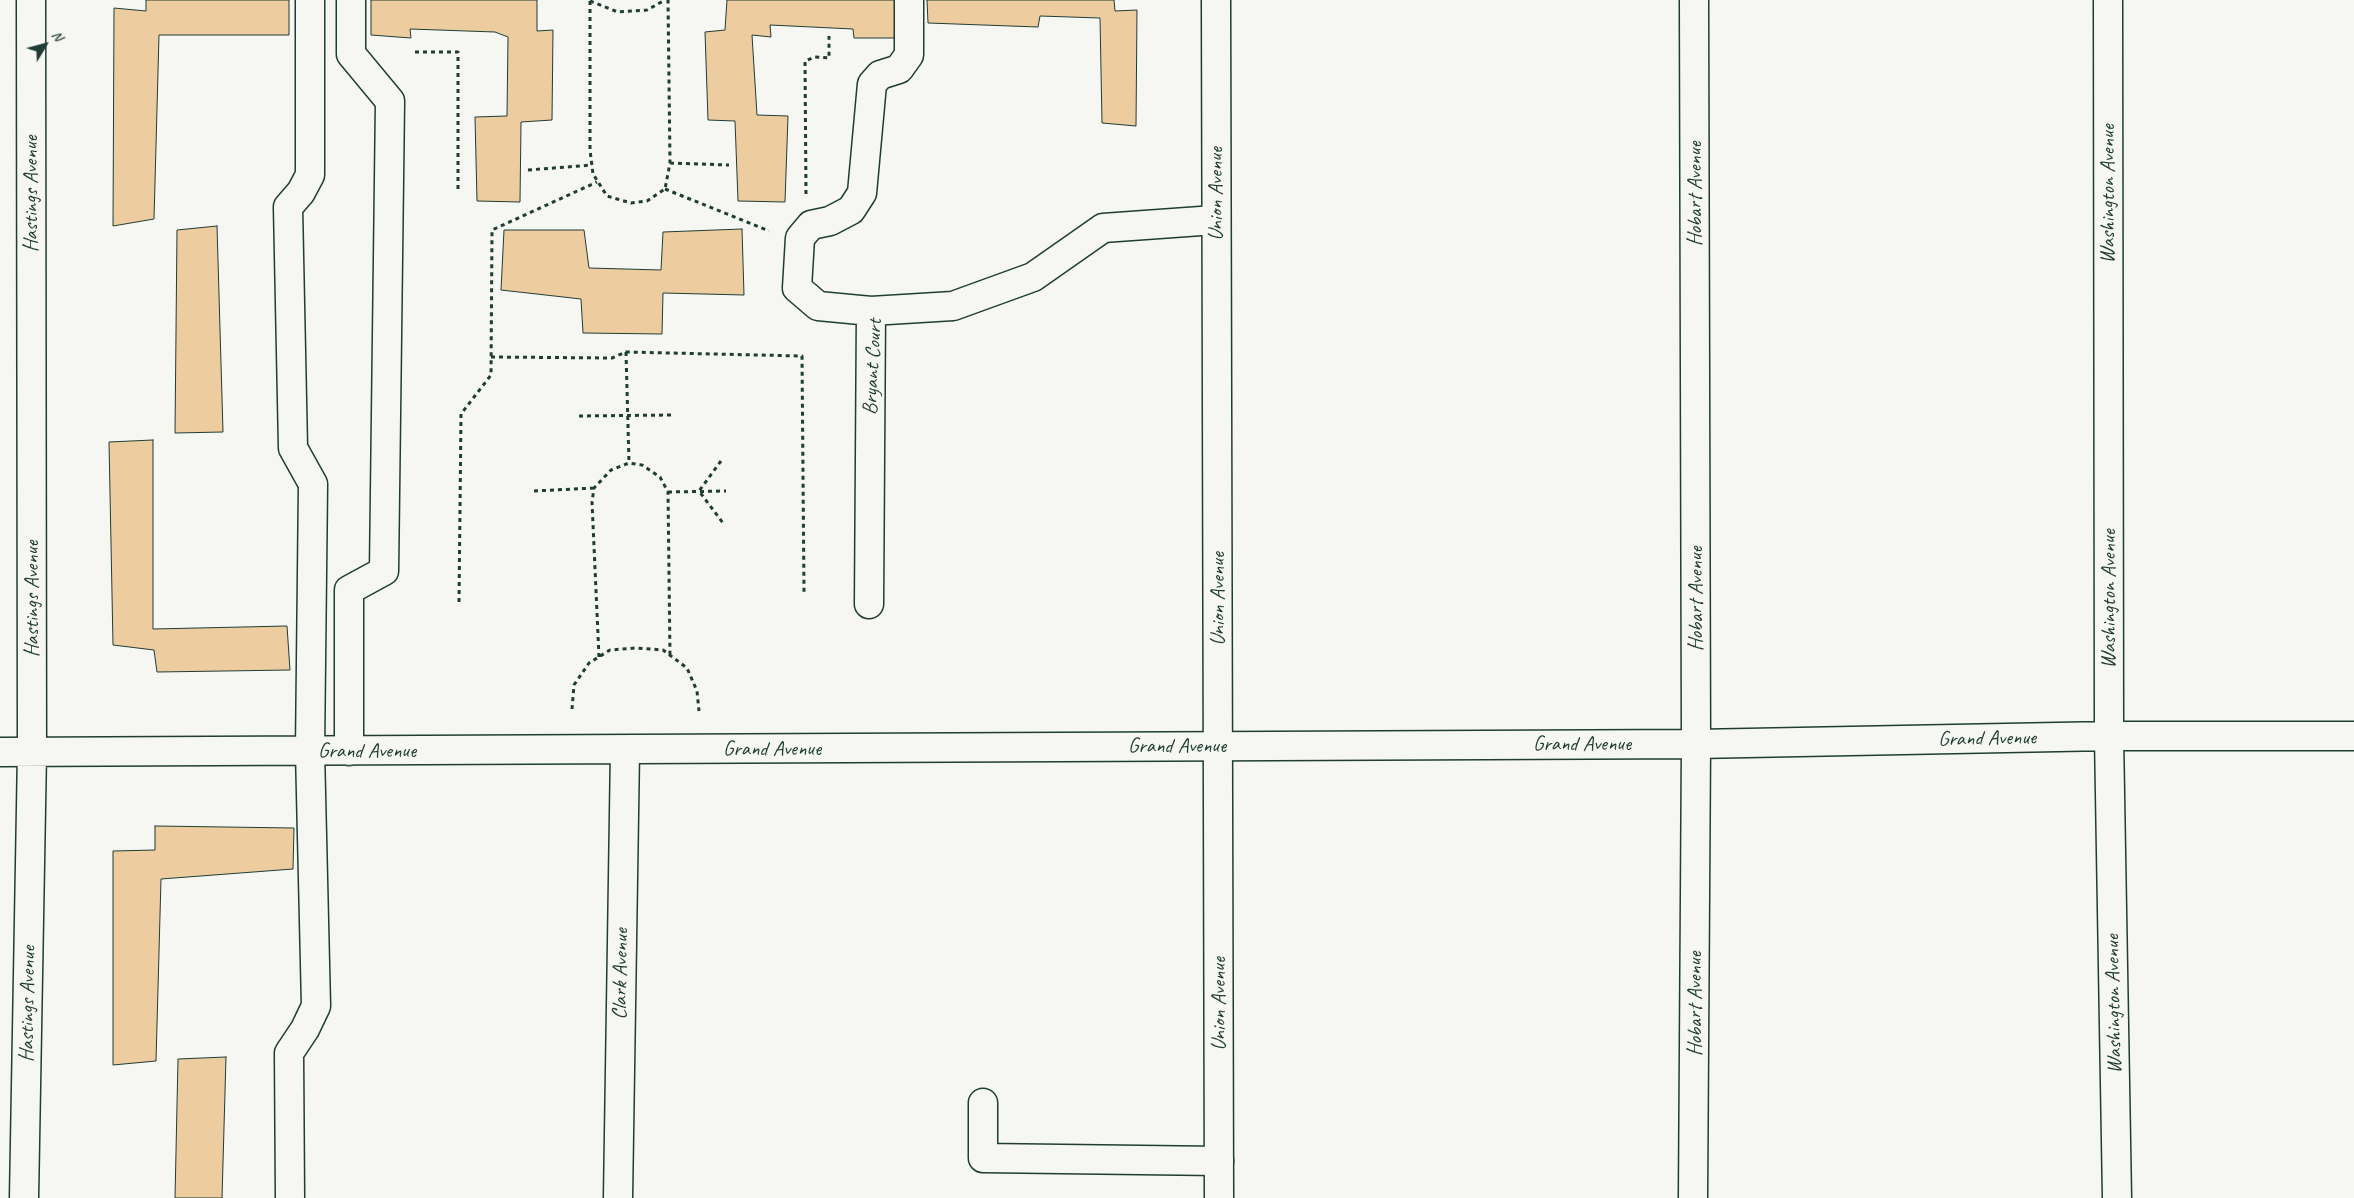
<!DOCTYPE html>
<html>
<head>
<meta charset="utf-8">
<style>
  body { margin:0 }
  #map { position:relative; width:2354px; height:1198px; overflow:hidden; background:#f6f6f2; font-family:Caveat,sans-serif }
  canvas { display:block }
  .north { position:absolute; left:20px; top:20px; width:50px; height:50px; -webkit-text-stroke:4px #f6f6f2; paint-order:stroke; rotate:53deg; font-size:14px; font-weight:700; line-height:20px; text-align:center; color:#1f3d34 }
  .north::after { content:''; display:block; margin:auto; width:18px; height:22px; background:#1f3d34; clip-path:polygon(50% 0,100% 100%,50% 72%,0 100%) }
</style>
</head>
<body>
<div id="map">
<canvas width="2354" height="1198"></canvas>
<div class="north">N</div>
</div>
<script>
const ctx = document.querySelector('canvas').getContext('2d');
ctx.lineJoin = 'round';
function fillPath(path, color) {
  ctx.fillStyle = color;
  ctx.fill(path, 'evenodd');
}
function shape(rows) {
  const path = new Path2D();
  for (const r of rows) {
    path.moveTo(r[0], r[1]);
    for (let i = 2; i < r.length; i += 2) path.lineTo(r[i], r[i + 1]);
  }
  return path;
}
function strokePath(path, color, width, dash) {
  ctx.strokeStyle = color;
  ctx.lineWidth = width;
  ctx.lineCap = dash ? 'butt' : 'round';
  ctx.setLineDash(dash || []);
  ctx.stroke(path);
}
function label(font, color, halo, rows, align = 'center') {
  ctx.font = font + ' Caveat,sans-serif';
  ctx.lineWidth = 4;
  ctx.setLineDash([]);
  ctx.textBaseline = 'middle';
  ctx.strokeStyle = halo;
  ctx.fillStyle = color;
  for (const [text, x, y, turn = 0] of rows) {
    ctx.save();
    ctx.translate(x, y);
    ctx.rotate((+turn || 0) * Math.PI / 180);
    ctx.textAlign = isNaN(turn) ? turn : align;
    if (halo) ctx.strokeText(text, 0, 0);
    ctx.fillText(text, 0, 0);
    ctx.restore();
  }
}
const building = shape([
  [146,0,289,0,289,35,159,35,154,219,113,226,114,8,146,11,146,0],
  [371,0,537,0,537,31,553,30,552,120,521,122,520,202,477,201,475,117,507,116,508,37,495,32,410,29,411,38,371,35,371,0],
  [727,0,896,0,896,38,854,38,853,29,770,25,771,37,752,35,757,115,788,116,785,202,738,201,735,121,708,120,705,32,725,30,727,0],
  [927,0,1114,0,1115,11,1137,10,1136,126,1102,123,1100,18,1040,16,1038,27,928,23,927,0],
  [217,226,223,432,175,433,177,230,217,226],
  [742,229,744,295,663,293,662,334,583,333,581,299,501,290,504,230,584,230,589,268,661,270,663,232,742,229],
  [153,440,153,629,287,626,290,670,157,672,154,650,113,645,109,442,153,440],
  [155,826,294,828,293,869,161,879,156,1061,113,1065,113,851,155,850,155,826],
  [226,1057,222,1198,175,1198,178,1059,226,1057]
]);
const path = shape([
  [590,1,590,150,593,174,607,196,631,203,647,201,665,189,670,163,668,0],
  [590,1,618,12,647,10,665,0],
  [415,52,458,52,458,191],
  [670,163,729,165],
  [528,170,592,165],
  [665,189,769,231],
  [806,194,805,61,815,57,829,58,829,36],
  [626,352,629,463],
  [491,357,612,358,626,352,802,356,804,592],
  [579,416,674,415],
  [721,461,699,491,723,523],
  [534,491,594,488],
  [668,492,726,491],
  [459,602,461,414,491,375,492,230,597,182],
  [599,657,592,502,594,488,611,470,629,463,642,465,660,477,668,492,670,656],
  [572,709,574,685,589,663,610,650,636,648,663,650,687,668,697,691,699,711]
]);
const minor = shape([
  [2108,0,2109,736,2117,1198],
  [871,311,818,306,797,288,800,238,811,225,830,221,851,210,862,193,872,84,880,75,899,69,909,55,909,0],
  [869,604,871,311,953,306,1033,277,1103,228,1215,220],
  [349,751,349,590,384,571,390,101,351,54,351,0],
  [0,752,1696,744,2109,736,2354,736],
  [983,1103,983,1158,1219,1161],
  [24,1198,32,752,31,0],
  [290,1198,289,1053,305,1029,316,1006,310,751,313,484,293,448,288,207,301,192,310,175,310,0],
  [618,1198,625,750],
  [1693,1198,1696,744,1694,0]
]);
const major = shape([
  [1216,0,1219,1198]
]);
const streetNames = [
  ["Hastings Avenue",31,194,-90],
  ["Union Avenue",1216,194,-90],
  ["Hobart Avenue",1695,194,-90],
  ["Washington Avenue",2108,194,-90],
  ["Bryant Court",873,367,-87],
  ["Hastings Avenue",32,599,-90],
  ["Union Avenue",1218,599,-90],
  ["Hobart Avenue",1696,599,-90],
  ["Washington Avenue",2109,599,-90],
  ["Grand Avenue",1987,739,-1],
  ["Grand Avenue",1582,744],
  ["Grand Avenue",1177,746],
  ["Grand Avenue",772,749],
  ["Grand Avenue",367,751],
  ["Clark Avenue",621,974,-89],
  ["Hastings Avenue",28,1004,-89],
  ["Union Avenue",1219,1004,-90],
  ["Hobart Avenue",1695,1004,-90],
  ["Washington Avenue",2114,1004,-91]
];
fillPath(building, '#edcc9f');
strokePath(building, '#1f3d34', 1);
strokePath(minor, '#1f3d34', 31);
strokePath(major, '#1f3d34', 31);
strokePath(path, '#1f3d34', 3, [4, 4]);
strokePath(minor, '#f6f6f2', 28);
strokePath(major, '#f6f6f2', 28);
label('21px', '#1f3d34', '#f6f6f2', streetNames);
</script>
</body>
</html>
